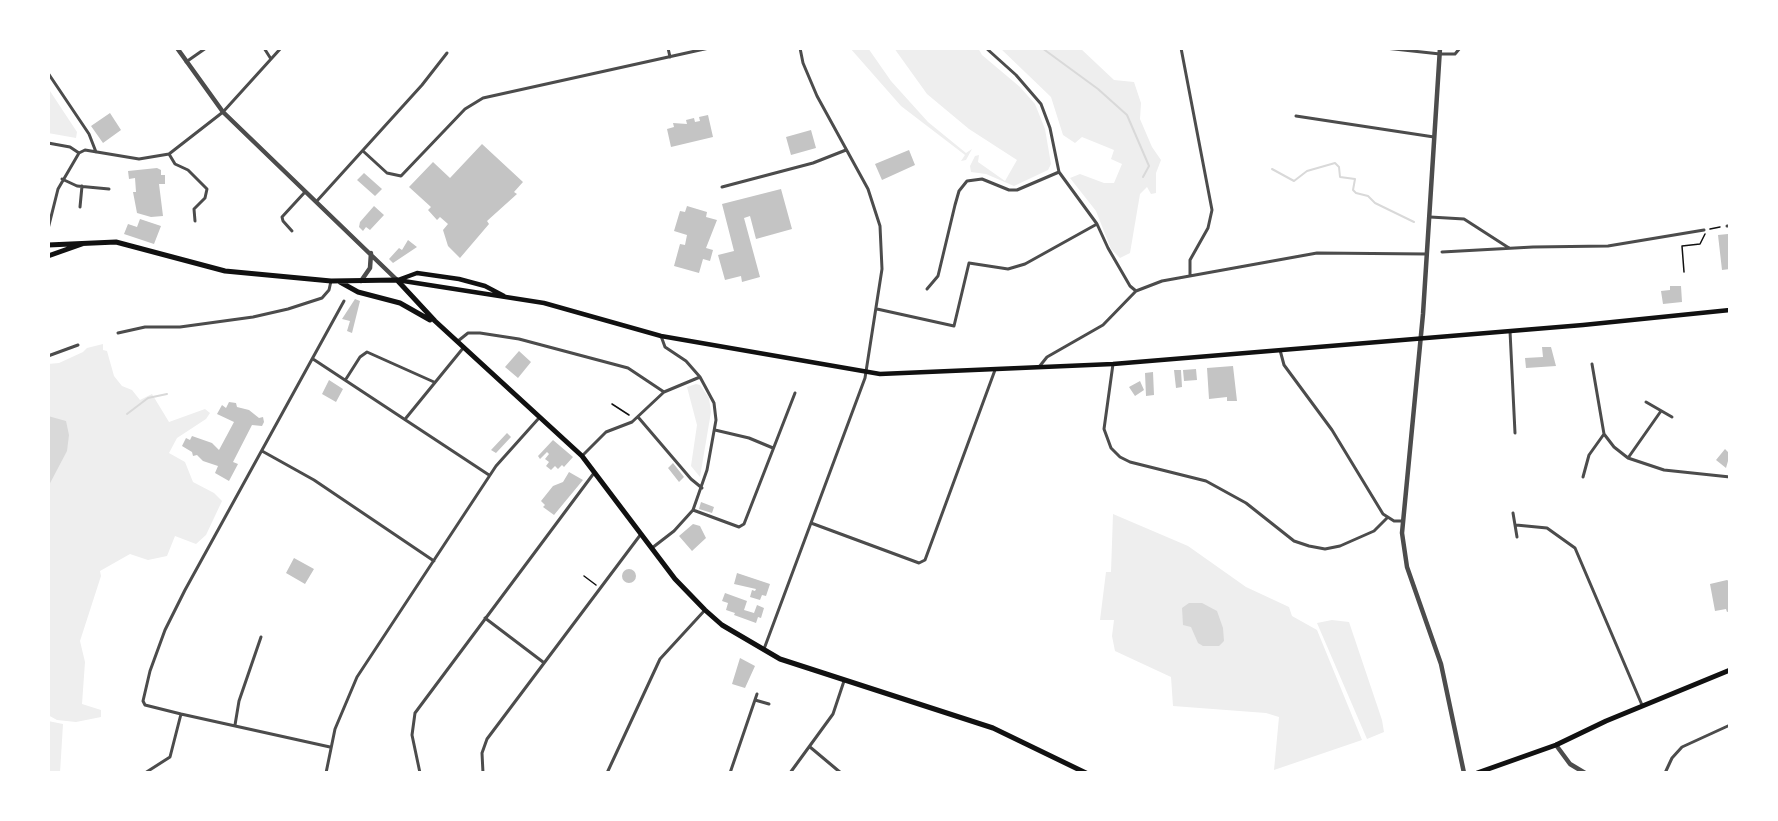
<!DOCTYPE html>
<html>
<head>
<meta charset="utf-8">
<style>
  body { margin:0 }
  #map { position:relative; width:1778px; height:821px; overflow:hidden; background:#fff; font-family:"Source Serif 4",serif }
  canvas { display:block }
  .frame { position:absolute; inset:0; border:50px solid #fff; pointer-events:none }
</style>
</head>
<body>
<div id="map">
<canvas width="1778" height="821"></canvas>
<div class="frame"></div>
</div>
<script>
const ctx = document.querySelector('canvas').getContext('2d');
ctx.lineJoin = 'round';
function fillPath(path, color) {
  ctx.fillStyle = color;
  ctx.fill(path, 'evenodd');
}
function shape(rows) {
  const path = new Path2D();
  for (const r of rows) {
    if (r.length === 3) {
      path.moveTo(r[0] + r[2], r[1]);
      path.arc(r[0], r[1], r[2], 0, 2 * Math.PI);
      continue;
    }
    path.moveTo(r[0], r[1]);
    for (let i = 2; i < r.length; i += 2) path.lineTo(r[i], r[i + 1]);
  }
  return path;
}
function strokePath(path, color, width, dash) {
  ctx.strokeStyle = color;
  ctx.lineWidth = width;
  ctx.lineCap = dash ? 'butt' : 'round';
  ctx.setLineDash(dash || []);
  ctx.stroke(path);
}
const green = shape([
  [850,48,868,48,891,81,928,122,966,153,972,149,966,160,961,161,965,155,901,106],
  [894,48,978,48,982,55,1020,87,1035,104,1045,129,1051,164,1048,170,1014,186,986,174,971,172,970,166,975,156,979,155,978,162,1005,181,1017,160,969,129,927,94],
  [1000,48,1080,48,1114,80,1134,82,1141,103,1140,119,1152,147,1161,160,1156,173,1156,193,1151,194,1147,187,1140,194,1130,253,1120,258,1111,249,1096,211,1070,178,1080,174,1104,183,1114,183,1122,164,1111,159,1114,150,1082,137,1075,143,1063,135,1051,97],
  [48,88,77,132,76,138,48,133],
  [103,344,103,350,107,351,114,376,122,386,132,390,140,400,152,394,169,422,205,409,210,413,206,419,177,438,169,453,185,462,193,482,214,493,222,501,206,535,196,544,175,536,167,556,148,560,130,554,100,571,101,576,80,641,85,662,82,704,101,710,101,717,76,722,57,720,48,715,48,364,59,363,83,352,87,348],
  [696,384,700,385,709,398,711,412,700,477,691,466,697,425,687,387],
  [1113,514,1188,546,1246,587,1289,607,1292,616,1317,630,1362,740,1274,770,1279,717,1266,713,1173,706,1171,677,1115,651,1112,636,1114,620,1100,620,1106,572,1111,572],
  [1332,620,1349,622,1382,720,1384,732,1367,739,1317,623],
  [48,721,63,724,60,773,48,773]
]);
const water = shape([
  [48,416,66,421,69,435,67,451,48,487],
  [1189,603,1202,603,1217,611,1223,628,1224,641,1219,646,1203,646,1198,643,1191,627,1183,625,1182,608]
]);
const stream = shape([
  [1042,48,1098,89,1127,115,1149,166,1143,177],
  [1272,169,1294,181,1307,171,1335,163,1339,167,1340,177,1355,179,1353,190,1356,193,1368,196,1375,203,1414,222],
  [127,414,148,398,167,394]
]);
const building = shape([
  [110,113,121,130,103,143,91,126],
  [708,115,713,137,671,147,667,129,674,127,673,123,687,124,686,120,694,118,695,122,700,121,699,117],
  [811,130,816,148,791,155,786,137],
  [482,144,523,182,514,192,517,194,487,221,489,224,460,258,448,246,443,230,448,224,440,217,437,220,428,210,431,207,409,187,433,162,450,178],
  [909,150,915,165,882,180,875,164],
  [157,168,161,170,161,175,165,175,165,184,159,184,163,216,151,217,137,213,133,192,136,192,135,178,129,179,128,171],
  [364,173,382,189,375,196,357,180],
  [781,189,792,229,756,239,750,216,744,218,760,277,742,282,741,276,725,280,718,255,734,251,722,204],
  [374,206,384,215,370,230,366,227,363,231,359,227,360,222],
  [687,206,707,212,706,217,717,220,706,248,713,250,710,261,703,259,699,273,674,266,680,244,685,245,687,235,674,231,680,211,685,212],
  [140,219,161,226,154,244,124,234,128,224,137,227],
  [1728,234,1730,269,1722,270,1718,235],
  [408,240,417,247,393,263,389,259,399,248,402,250],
  [1670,286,1681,286,1682,302,1663,304,1661,291,1670,290],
  [355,299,360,301,352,333,347,331,350,321,342,319],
  [1542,347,1551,347,1556,366,1526,368,1525,358,1543,357],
  [519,351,531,362,518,378,505,367],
  [1233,366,1237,401,1227,401,1227,397,1209,399,1207,368],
  [1196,369,1197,380,1184,381,1183,370],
  [1174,370,1181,370,1182,387,1176,388],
  [1153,372,1154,395,1146,396,1145,373],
  [329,380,343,389,336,402,322,394],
  [1140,381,1144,390,1135,396,1129,387],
  [229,402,236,403,237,407,249,410,259,418,263,417,264,422,262,426,252,425,233,462,238,464,229,481,215,473,218,466,203,461,197,455,193,456,192,452,182,446,186,438,190,440,192,436,212,443,219,450,234,422,217,414,222,405,226,408],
  [507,433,511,437,496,453,491,450],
  [553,440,573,457,564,467,562,465,558,469,555,466,551,470,546,466,549,462,545,459,549,454,547,452,540,459,538,456],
  [1725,449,1730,454,1726,468,1716,460],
  [673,463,684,477,679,482,668,468],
  [569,472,583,480,554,515,543,507,545,505,541,501,553,486,563,482],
  [701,502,714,507,712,513,699,509],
  [693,524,700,526,706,538,692,551,679,536],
  [294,558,314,569,305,584,286,573],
  [629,576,7],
  [737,573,770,584,766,596,762,595,760,600,750,597,752,590,755,591,756,589,734,584],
  [1727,580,1730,582,1730,611,1727,612,1726,609,1715,611,1710,584],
  [725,593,747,601,744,610,754,613,757,605,764,608,761,618,758,617,756,623,734,615,735,613,726,610,728,603,722,601],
  [740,658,755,666,745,688,732,684]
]);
const path = shape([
  [1710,229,1720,227],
  [1684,272,1682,246,1700,244,1705,234],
  [612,404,629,415],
  [584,576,596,585]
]);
const minor = shape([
  [264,48,271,59],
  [668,48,670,57],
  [986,48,1016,75,1041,104,1050,128,1059,172,1097,224,1108,248,1130,286,1136,291],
  [1181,48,1212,210,1208,228,1190,260,1190,276],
  [1385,48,1440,54,1455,54,1460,48],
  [186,62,206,48],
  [48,73,89,134,96,152],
  [1296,116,1434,137],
  [48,143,70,147,79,153],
  [363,151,387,173,401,176,465,109,483,98,709,48],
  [169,154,175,164,188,170,207,189,205,198,194,209,195,221],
  [62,179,77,186,109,189],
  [722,187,813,163,846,150],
  [316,202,422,85,447,53],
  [80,207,82,186],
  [1430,217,1464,219,1509,248],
  [1727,226,1730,226],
  [48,229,58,189,79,153,85,150,139,159,169,154,223,112,281,48],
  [292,231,283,221,282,217,305,192],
  [1442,252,1533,247,1608,246,1704,230],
  [927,289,938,276,955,205,959,191,967,181,982,179,1009,190,1017,190,1059,172],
  [877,309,954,326,969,263,1008,269,1025,264,1097,224],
  [1510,331,1515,433],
  [118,333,145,327,180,327,253,317,288,309,322,298,329,290,331,281],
  [458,341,468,333,480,333,519,339,628,368,664,392],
  [1280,350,1284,365,1332,430,1383,514,1394,521,1402,521],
  [48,356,78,345],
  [313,359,489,475],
  [1113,364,1104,429,1111,448,1120,457,1130,462,1206,481,1246,503,1294,541,1309,546,1325,549,1340,546,1374,531,1387,518],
  [1592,364,1604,434,1614,447,1628,458,1664,470,1730,477],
  [1039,367,1047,357,1103,325,1136,291,1162,281,1317,253,1427,254],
  [346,379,360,357,367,352,434,382],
  [1646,402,1672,417],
  [638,417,691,479,702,488],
  [406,418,464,347],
  [715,430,749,438,773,448],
  [262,451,314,480,434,561],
  [582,456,606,432,632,422,664,392,700,377],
  [1628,458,1661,411],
  [1583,477,1589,455,1604,434],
  [693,510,739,527,744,524,795,393],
  [1513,513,1517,537],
  [811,523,919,563,925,560,995,370],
  [1516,525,1547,528,1575,548,1642,705],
  [652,548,674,531,693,510,707,470,716,420,714,403,700,377,686,361,665,347,661,336],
  [485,618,543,662],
  [764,649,865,378,882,269,880,226,868,189,817,96,803,63,800,48],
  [755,700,769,704],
  [235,725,239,701,261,637],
  [330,747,181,714,145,705,143,701,150,671,165,630,185,590,344,301],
  [810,747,841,773],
  [145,773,170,757,181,714],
  [326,773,335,729,357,677,496,466,539,418],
  [420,773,412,735,415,713,594,473],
  [483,773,482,753,487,739,641,534],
  [607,773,660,659,705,610],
  [730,773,757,694],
  [790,773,833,714,844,681],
  [1665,773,1672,758,1682,747,1730,725]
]);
const tertiary = shape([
  [177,48,223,112,397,280],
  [1440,48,1423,314,1402,533,1407,567,1441,664,1464,773],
  [361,281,370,268,371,253],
  [1556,745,1570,764,1585,773]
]);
const secondary = shape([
  [397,280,544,303,661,336,880,374,1113,364,1583,325,1730,310],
  [398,280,417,273,459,279,485,286,504,296]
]);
const trunk = shape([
  [48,245,116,242,225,271,331,281,397,280,435,321,582,456,675,579,705,610,722,625,780,659,993,728,1086,773],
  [48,256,82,244],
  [340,282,358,292,400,303,430,320],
  [1477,773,1556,745,1606,721,1730,670]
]);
fillPath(green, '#eee');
fillPath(water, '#d9d9d9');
strokePath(stream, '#d9d9d9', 2);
fillPath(building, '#c4c4c4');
strokePath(path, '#111', 1.5);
strokePath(minor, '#4c4c4c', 3);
strokePath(tertiary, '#4c4c4c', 4.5);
strokePath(secondary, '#111', 4.5);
strokePath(trunk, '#111', 5);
</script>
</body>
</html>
